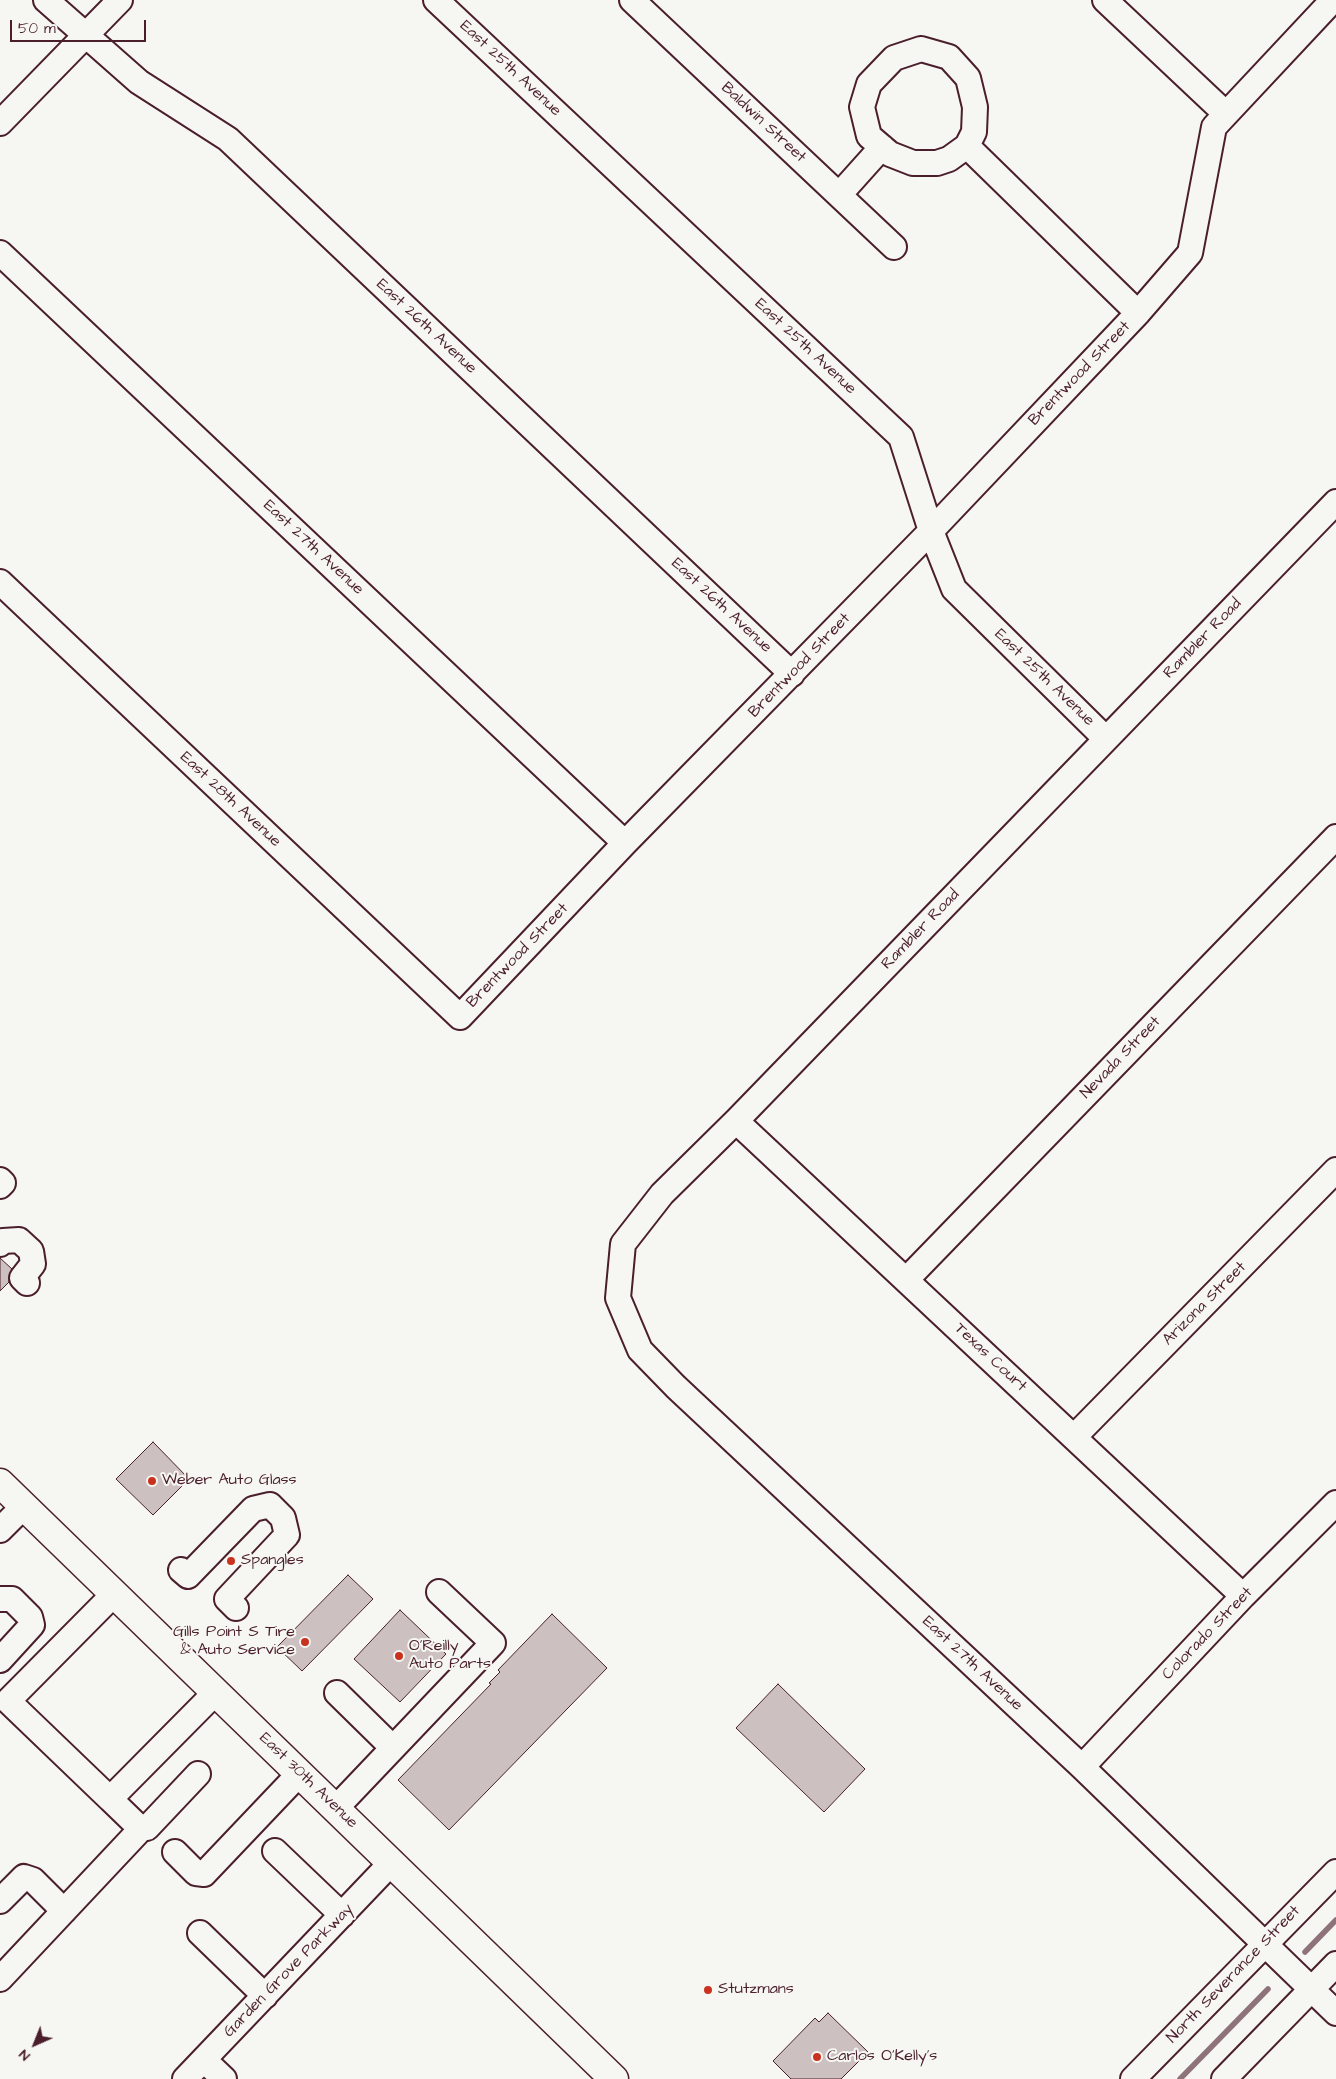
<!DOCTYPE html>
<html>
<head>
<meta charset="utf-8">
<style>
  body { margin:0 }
  #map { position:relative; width:1336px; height:2079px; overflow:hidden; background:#f6f6f2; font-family:"Architects Daughter",sans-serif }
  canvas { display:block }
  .north { position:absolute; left:10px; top:2019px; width:50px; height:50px; -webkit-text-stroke:4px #f6f6f2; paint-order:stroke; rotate:224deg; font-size:14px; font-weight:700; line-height:20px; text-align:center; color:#4a1f2b }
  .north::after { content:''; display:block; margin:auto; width:18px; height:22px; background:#4a1f2b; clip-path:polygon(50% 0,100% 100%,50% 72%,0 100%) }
  .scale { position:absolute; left:10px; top:20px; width:136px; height:22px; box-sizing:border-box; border:2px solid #4a1f2b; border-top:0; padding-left:6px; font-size:15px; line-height:18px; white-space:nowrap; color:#4a1f2b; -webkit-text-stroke:4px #f6f6f2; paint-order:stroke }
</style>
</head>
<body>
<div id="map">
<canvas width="1336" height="2079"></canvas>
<div class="north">N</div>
<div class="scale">50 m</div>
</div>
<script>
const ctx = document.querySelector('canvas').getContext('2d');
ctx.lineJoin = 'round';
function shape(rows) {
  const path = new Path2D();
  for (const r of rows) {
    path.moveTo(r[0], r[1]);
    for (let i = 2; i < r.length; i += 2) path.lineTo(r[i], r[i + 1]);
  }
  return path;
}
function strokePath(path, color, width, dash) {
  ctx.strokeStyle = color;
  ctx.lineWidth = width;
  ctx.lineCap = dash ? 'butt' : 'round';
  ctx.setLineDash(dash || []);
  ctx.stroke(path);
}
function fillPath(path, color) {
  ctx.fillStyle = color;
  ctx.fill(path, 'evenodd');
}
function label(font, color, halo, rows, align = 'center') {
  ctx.font = font + ' "Architects Daughter",sans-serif';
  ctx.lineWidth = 4;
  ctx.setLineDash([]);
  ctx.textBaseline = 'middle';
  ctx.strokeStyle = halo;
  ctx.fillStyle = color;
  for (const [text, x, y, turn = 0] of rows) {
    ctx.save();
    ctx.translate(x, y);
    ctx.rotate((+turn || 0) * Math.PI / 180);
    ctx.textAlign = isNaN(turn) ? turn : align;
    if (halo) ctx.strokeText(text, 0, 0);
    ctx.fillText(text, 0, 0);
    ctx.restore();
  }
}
const stream = shape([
  [1305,1952,1336,1920],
  [1180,2079,1268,1989]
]);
const building = shape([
  [0,1258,12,1269,9,1275,9,1282,0,1291,0,1258],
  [153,1442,189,1479,153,1515,116,1479,153,1442],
  [348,1575,373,1599,302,1671,277,1647,348,1575],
  [400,1610,446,1654,400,1702,354,1659,400,1610],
  [552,1614,607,1668,449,1830,398,1780,491,1684,489,1683,500,1672,498,1670,552,1614],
  [778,1684,865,1769,824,1812,736,1728,778,1684],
  [828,2013,868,2052,841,2079,791,2079,773,2061,815,2018,819,2022,828,2013]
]);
const minor = shape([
  [46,0,139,82,228,139,792,674],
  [436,0,901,437,931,531,954,589,1105,738],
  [632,0,894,247],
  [1105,0,1226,114],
  [921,49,949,57,968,78,975,107,974,132,967,146,949,159,937,163,913,163,890,154,869,136,862,107,869,84,894,58,921,49],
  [0,123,120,0],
  [967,146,1138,313],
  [839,195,882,147],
  [0,253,625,843],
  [1336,502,736,1121,662,1194,623,1244,618,1298,640,1350,676,1387,1082,1767,1336,2013],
  [0,582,460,1017,625,843,931,531,1138,313,1190,253,1214,127,1333,0],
  [736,1121,1243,1596],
  [0,1180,3,1183,0,1186],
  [0,1244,3,1241,19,1240,31,1251,33,1264,22,1278,27,1283],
  [907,1279,1336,837],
  [1074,1437,1336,1170],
  [0,1530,24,1506],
  [181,1570,188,1576,253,1509,270,1505,283,1518,287,1535,227,1599,236,1608],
  [114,1594,8,1701,110,1799,216,1692],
  [0,1599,12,1599,30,1617,32,1625,0,1660],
  [337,1693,393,1748],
  [1082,1767,1243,1596,1336,1503],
  [110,1799,141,1829,147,1828,198,1774],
  [336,1808,493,1643,439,1592],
  [275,1851,342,1915],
  [175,1852,196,1873,204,1874,300,1773],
  [0,1901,24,1877,33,1880,64,1911],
  [200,1933,265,1996],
  [0,1979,141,1829],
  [204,2060,224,2079],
  [185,2079,392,1862],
  [1133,2079,1336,1872],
  [1224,2079,1336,1964]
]);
const major = shape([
  [0,1483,614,2079]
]);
const markers = [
  [152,1481,5,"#c8321e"],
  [231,1561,5,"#c8321e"],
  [305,1642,5,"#c8321e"],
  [399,1656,5,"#c8321e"],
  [708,1990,5,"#c8321e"],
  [817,2057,5,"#c8321e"]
];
const streetNames = [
  ["East 25th Avenue",510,69,43],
  ["Baldwin Street",763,123,43],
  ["East 26th Avenue",426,327,43],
  ["East 25th Avenue",805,347,43],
  ["Brentwood Street",1080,374,-46],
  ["East 27th Avenue",313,548,43],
  ["East 26th Avenue",721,606,43],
  ["Rambler Road",1203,639,-46],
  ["Brentwood Street",800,666,-46],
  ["East 25th Avenue",1044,678,44],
  ["East 28th Avenue",230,800,43],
  ["Rambler Road",921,930,-46],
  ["Brentwood Street",518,956,-46],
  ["Nevada Street",1121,1058,-46],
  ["Arizona Street",1205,1304,-45],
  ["Texas Court",990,1358,43],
  ["Colorado Street",1208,1634,-46],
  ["East 27th Avenue",972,1664,43],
  ["East 30th Avenue",308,1781,44],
  ["Garden Grove Parkway",289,1971,-46],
  ["North Severance Street",1234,1975,-46]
];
const poiNames = [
  ["Weber Auto Glass",162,1481],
  ["Spangles",241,1561],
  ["Gills Point S Tire",295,1633,"right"],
  ["& Auto Service",295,1651,"right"],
  ["O'Reilly",409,1647],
  ["Auto Parts",409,1665],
  ["Stutzmans",718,1990],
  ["Carlos O'Kelly's",827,2057]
];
strokePath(stream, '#8e747a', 5.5);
fillPath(building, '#ccc1c0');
strokePath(building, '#4a1f2b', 1);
strokePath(minor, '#4a1f2b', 28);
strokePath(major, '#4a1f2b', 31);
strokePath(minor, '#f6f6f2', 24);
strokePath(major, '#f6f6f2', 28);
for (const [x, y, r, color] of markers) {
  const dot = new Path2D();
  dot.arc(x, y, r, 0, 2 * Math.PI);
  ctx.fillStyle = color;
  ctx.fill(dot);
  strokePath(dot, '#f6f6f2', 2);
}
label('16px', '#4a1f2b', '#f6f6f2', streetNames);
label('16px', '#4a1f2b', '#f6f6f2', poiNames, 'left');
</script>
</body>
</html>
